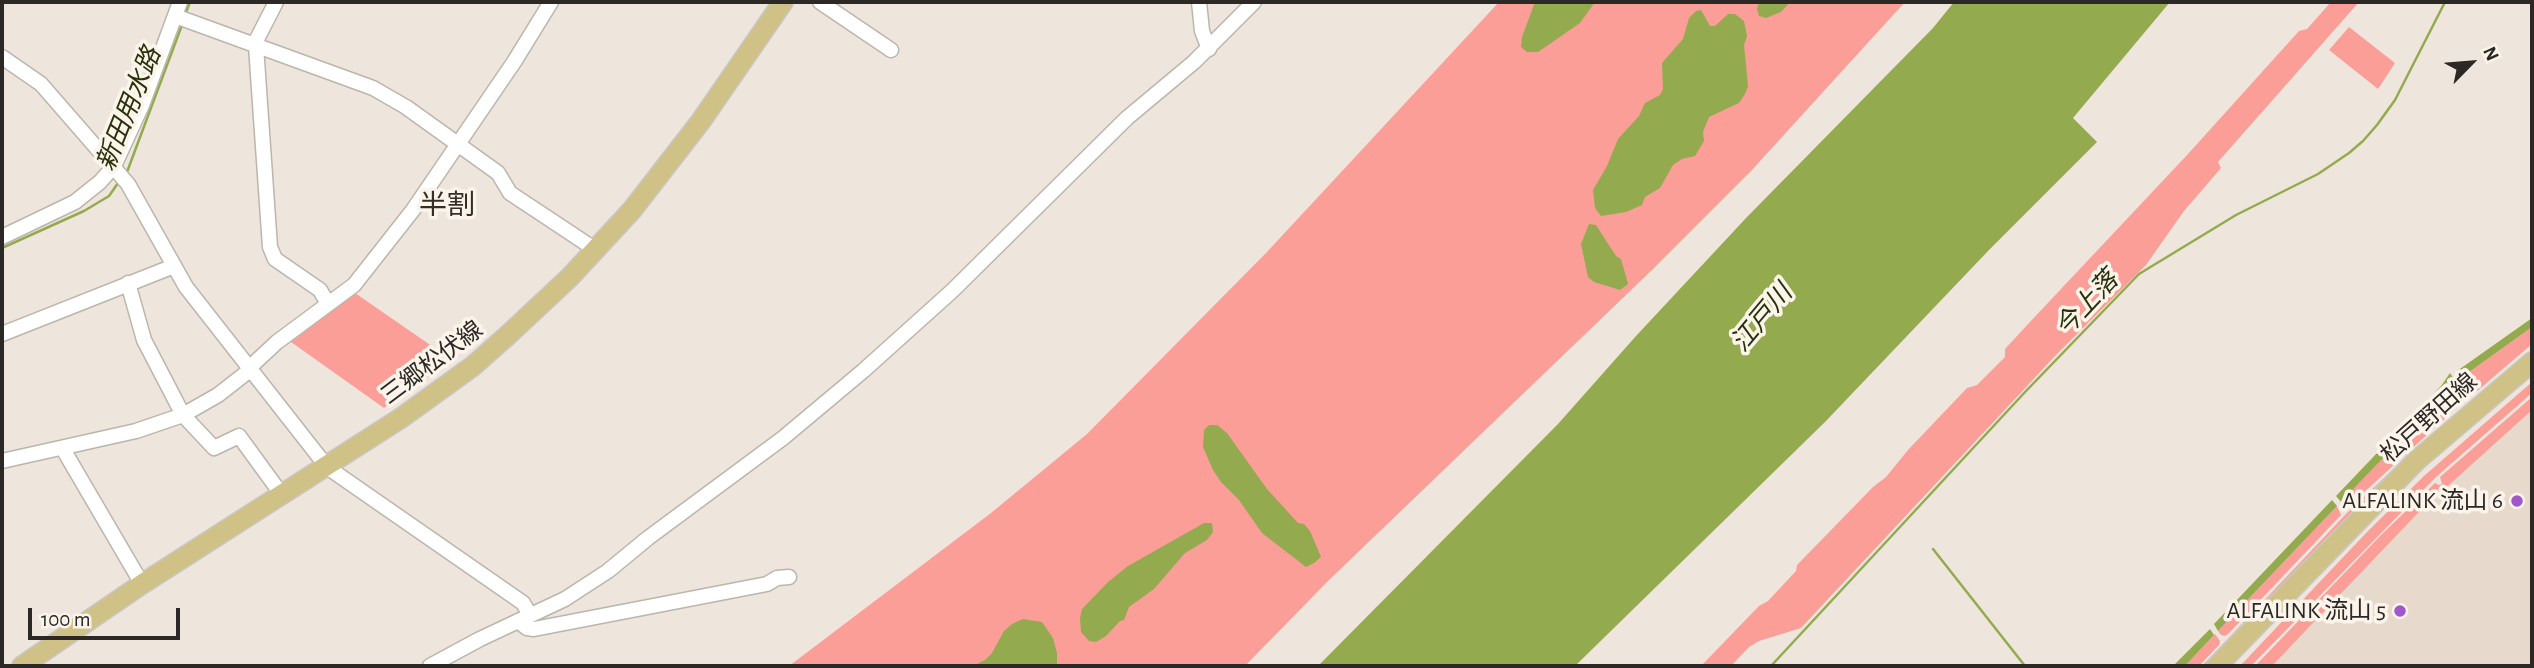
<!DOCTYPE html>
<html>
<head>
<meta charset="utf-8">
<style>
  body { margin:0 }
  #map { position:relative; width:2534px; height:668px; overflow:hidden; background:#eee6dd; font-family:"Alegreya Sans",sans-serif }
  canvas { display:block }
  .frame { position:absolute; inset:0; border:4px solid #2b2825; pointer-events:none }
  .north { position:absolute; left:2436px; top:28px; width:70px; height:70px; -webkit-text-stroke:5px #fbf4eb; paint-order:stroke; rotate:65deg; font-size:19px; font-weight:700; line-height:28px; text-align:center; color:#2b2825 }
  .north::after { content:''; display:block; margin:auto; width:24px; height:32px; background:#2b2825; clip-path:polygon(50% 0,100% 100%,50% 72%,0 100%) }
  .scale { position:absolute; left:28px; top:608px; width:152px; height:32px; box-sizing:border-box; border:4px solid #2b2825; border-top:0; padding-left:9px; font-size:21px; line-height:24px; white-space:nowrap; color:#2b2825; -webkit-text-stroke:5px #fbf4eb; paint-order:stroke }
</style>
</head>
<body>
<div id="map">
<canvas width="2534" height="668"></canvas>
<div class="frame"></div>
<div class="north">N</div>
<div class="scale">100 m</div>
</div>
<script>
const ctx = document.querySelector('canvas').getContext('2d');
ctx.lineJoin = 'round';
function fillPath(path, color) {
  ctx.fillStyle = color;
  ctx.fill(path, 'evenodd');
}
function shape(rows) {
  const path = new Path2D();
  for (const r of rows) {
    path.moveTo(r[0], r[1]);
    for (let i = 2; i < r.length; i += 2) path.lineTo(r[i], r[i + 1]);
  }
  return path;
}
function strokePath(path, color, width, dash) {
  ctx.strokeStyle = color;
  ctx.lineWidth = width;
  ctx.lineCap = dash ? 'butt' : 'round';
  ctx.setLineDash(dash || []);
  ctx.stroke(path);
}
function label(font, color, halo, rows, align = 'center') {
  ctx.font = font + ' "Alegreya Sans","Noto Sans JP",sans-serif';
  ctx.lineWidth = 7;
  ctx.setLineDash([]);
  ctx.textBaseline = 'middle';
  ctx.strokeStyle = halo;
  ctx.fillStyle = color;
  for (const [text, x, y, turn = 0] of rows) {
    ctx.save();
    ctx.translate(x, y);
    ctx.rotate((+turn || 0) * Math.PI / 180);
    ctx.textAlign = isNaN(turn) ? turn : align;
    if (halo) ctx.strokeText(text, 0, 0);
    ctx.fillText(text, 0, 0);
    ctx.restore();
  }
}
const built = shape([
  [2532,410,2532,666,2272,666,2417,514]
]);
const green = shape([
  [1499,2,1905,2,1751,171,1653,269,1328,581,1245,666,789,666,991,513,1087,434,1266,253],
  [2331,2,2359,2,2218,162,2221,168,2184,211,2146,265,2056,355,1801,628,1759,641,1749,647,1731,666,1701,666,1759,606,1768,601,1796,571,1797,565,1873,487,1886,477,1908,450,1967,388,1977,385,2005,357,2005,349,2029,323,2188,154,2299,31,2307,29],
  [2349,27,2395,63,2378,89,2329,50],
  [355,293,452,360,384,408,291,342],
  [2532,327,2532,344,2476,392,2471,395,2468,394,2461,378],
  [2456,382,2464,397,2463,402,2349,506,2346,507,2341,502],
  [2532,382,2532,393,2436,477,2251,666,2240,666,2368,531,2424,476],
  [2532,397,2532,410,2417,514,2272,666,2255,666,2381,535,2435,483,2439,485,2442,484,2440,477],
  [2464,407,2358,508,2207,666,2202,666,2346,514,2409,454],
  [2337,506,2341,515,2229,633,2225,636,2221,635,2218,631],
  [2215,634,2220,641,2219,645,2199,666,2185,666]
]);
const water = shape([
  [1535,2,1595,2,1580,23,1538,52,1527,52,1521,47,1522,37],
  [1759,2,1790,2,1781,12,1766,18,1759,16,1757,9],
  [1954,2,2170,2,2073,118,2097,142,1989,250,1825,422,1575,666,1318,666,1558,424,1636,336,1747,217,1933,28],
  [1701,10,1710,26,1715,26,1728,14,1735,14,1744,21,1747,36,1744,45,1748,86,1745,94,1739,103,1709,117,1703,132,1704,141,1695,156,1682,159,1673,165,1660,188,1645,197,1642,205,1626,212,1601,216,1595,208,1593,190,1607,166,1618,139,1639,116,1645,103,1660,95,1663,89,1662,63,1683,39,1689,18,1696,11],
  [1589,224,1596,225,1616,256,1621,259,1628,284,1620,290,1594,282,1588,277,1581,244],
  [2532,318,2532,327,2461,378,2457,371],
  [2450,373,2456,382,2341,502,2336,496,2441,386],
  [1209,425,1217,425,1227,433,1267,489,1298,523,1304,524,1310,531,1321,557,1314,563,1306,567,1262,533,1239,500,1221,482,1213,470,1203,447,1204,430],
  [2332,500,2337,506,2218,631,2214,624],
  [1204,523,1212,523,1213,532,1207,540,1185,553,1154,589,1129,607,1124,620,1120,621,1106,636,1096,642,1089,641,1081,632,1080,618,1082,609,1108,582,1128,566],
  [1023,619,1042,622,1053,638,1057,653,1057,666,973,666,985,660,992,653,1004,631,1012,624],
  [2210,629,2214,635,2185,666,2173,666]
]);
const stream = shape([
  [185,15,190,2],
  [127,172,182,25],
  [2,248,84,211,109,196,118,183],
  [1933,549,2025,666],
  [1771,666,2026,391,2139,274,2236,215,2318,174,2349,153,2363,141,2377,125,2395,100,2445,2]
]);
const minor = shape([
  [820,2,891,50],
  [1199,2,1202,31,1209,49],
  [175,16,373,88,406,107,498,173,510,193,596,250],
  [254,45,276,2],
  [256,46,270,247,275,259,320,290,328,304],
  [2,57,41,84,128,184,186,287,327,467,523,603,530,615],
  [2,237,75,202,100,182,114,166,142,105,180,2],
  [128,283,144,340,183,415,214,448,239,436,282,495],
  [2,334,174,266],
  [248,369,277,342,354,285,413,210,514,62,551,2],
  [63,449,142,584],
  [2,461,136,431,183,415,218,395,250,370],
  [518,621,527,628,534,629,767,584,777,578,789,577],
  [430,666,480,639,565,599,608,571,648,538,783,438,863,371,952,291,1127,118,1194,62,1254,2]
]);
const major = shape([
  [22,666,142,584,401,418,473,366,508,335,570,277,632,210,701,121,783,2],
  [2217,666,2416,461,2532,362]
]);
const markers = [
  [2517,501,7,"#9f57ca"],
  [2400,611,7,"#9f57ca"]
];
const streetNames = [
  ["三郷松伏線",432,363,-37],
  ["松戸野田線",2429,418,-42]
];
const poiNames = [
  ["ALFALINK 流山 6",2503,501],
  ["ALFALINK 流山 5",2386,611]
];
const waterNames = [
  ["新田用水路",129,109,-68],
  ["今上落",2087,304,-47],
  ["江戸川",1762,318,-50]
];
const quarterNames = [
  ["半割",447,206]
];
fillPath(built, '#e7dacc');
fillPath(green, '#fb9e98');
fillPath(water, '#94aa4e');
strokePath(stream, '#94aa4e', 2.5);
strokePath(minor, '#bcb5ac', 17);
strokePath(major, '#c8c7c6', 22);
strokePath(minor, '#fff', 14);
strokePath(major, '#d0c286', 19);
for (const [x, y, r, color] of markers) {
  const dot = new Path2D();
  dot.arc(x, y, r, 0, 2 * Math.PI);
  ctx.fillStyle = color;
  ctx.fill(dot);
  strokePath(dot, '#fbf4eb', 2.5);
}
label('24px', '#2b2825', '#fbf4eb', streetNames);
label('24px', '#2b2825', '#fbf4eb', poiNames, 'right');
label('italic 26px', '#29310a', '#fbf4eb', waterNames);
label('28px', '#342e27', '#fbf4eb', quarterNames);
</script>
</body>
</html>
